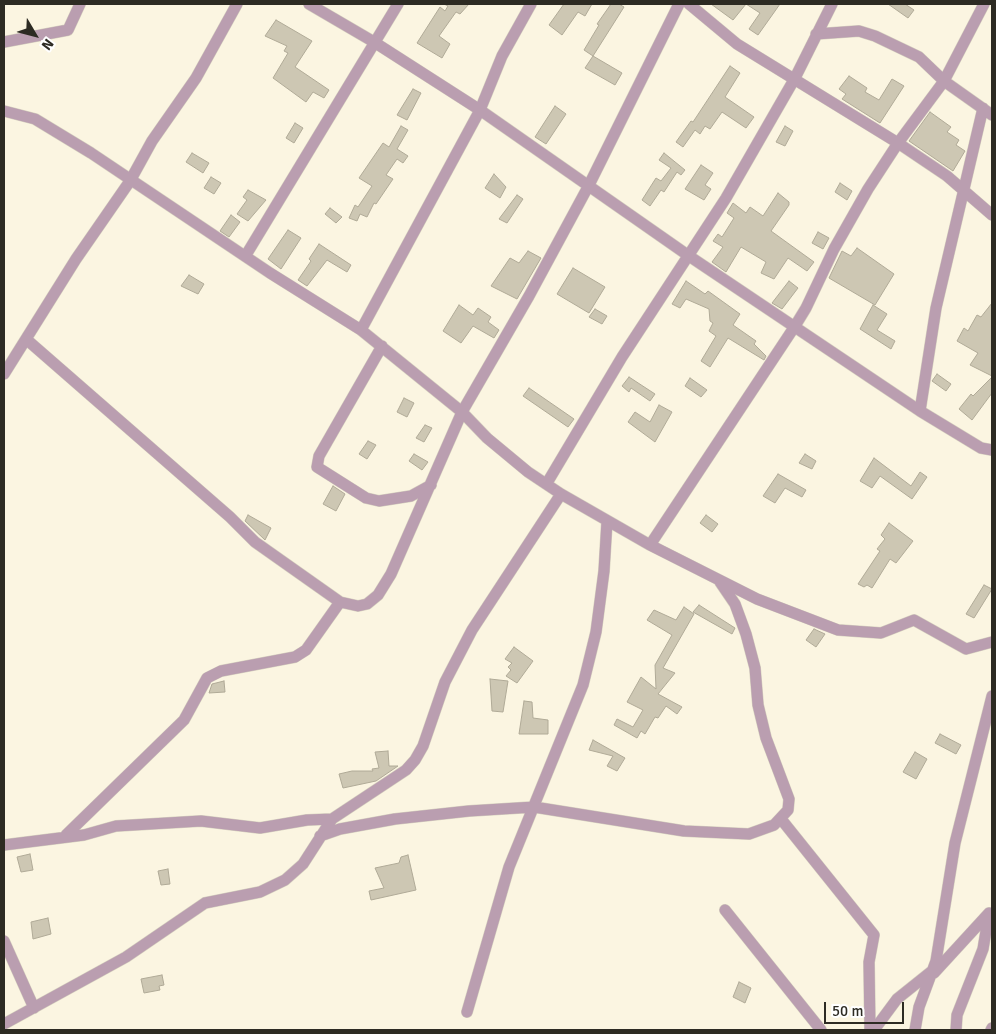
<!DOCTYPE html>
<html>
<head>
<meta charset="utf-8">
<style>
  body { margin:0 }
  #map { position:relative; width:996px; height:1034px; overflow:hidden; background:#fbf5e1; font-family:Signika,sans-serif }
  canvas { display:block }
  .frame { position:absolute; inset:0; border:5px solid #2d2b23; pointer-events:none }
  .north { position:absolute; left:10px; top:10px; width:50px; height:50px; -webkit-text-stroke:4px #fff; paint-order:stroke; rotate:127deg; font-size:14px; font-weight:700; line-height:20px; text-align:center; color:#2d2b23 }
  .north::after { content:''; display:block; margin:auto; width:18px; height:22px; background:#2d2b23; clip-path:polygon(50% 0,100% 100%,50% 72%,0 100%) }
  .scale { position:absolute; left:824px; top:1002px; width:80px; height:22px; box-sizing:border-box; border:2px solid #2d2b23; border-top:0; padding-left:6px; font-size:15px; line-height:18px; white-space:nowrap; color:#2d2b23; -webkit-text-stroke:4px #fff; paint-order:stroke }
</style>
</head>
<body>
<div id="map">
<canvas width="996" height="1034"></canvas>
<div class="frame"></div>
<div class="north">N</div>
<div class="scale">50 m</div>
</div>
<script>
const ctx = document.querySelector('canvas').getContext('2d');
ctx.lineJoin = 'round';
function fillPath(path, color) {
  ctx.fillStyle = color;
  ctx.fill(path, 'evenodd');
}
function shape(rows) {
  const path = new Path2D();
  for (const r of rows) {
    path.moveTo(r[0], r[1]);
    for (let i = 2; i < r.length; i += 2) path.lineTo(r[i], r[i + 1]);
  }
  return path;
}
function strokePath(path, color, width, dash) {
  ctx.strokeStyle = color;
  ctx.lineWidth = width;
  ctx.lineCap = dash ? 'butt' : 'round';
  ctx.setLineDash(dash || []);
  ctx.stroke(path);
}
const building = shape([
  [444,4,469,4,460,14,456,12,439,36,450,44,442,58,417,43,440,7,445,11,448,6,444,4],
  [564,4,592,4,585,16,578,12,562,35,549,25,564,4],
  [611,4,619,4,624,7,593,56,584,50,599,25,597,24,611,4],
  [711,4,780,4,758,35,749,29,760,13,746,4,733,20,711,4],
  [888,4,905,4,914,10,908,18,888,4],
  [276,20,312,41,295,67,329,90,324,98,313,92,306,102,273,78,288,53,284,51,287,46,265,36,276,20],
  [593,56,622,73,615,85,585,68,593,56],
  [730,66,740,73,725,97,754,117,746,128,722,112,710,129,705,126,700,134,695,130,683,147,676,142,691,121,693,122,730,66],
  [849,76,867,88,865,92,879,100,892,79,904,86,880,123,842,99,846,94,839,89,849,76],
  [413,89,421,93,407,120,397,115,413,89],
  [555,106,566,114,546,144,535,137,555,106],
  [930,112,951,127,947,132,959,140,956,145,965,151,953,171,909,141,930,112],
  [295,123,303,128,294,143,286,138,295,123],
  [401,126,408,130,397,149,408,156,403,163,397,159,386,175,393,179,376,204,374,203,367,217,360,214,357,221,349,218,355,205,358,207,372,186,359,178,383,143,389,147,401,126],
  [785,126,793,131,785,146,776,142,785,126],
  [192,153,209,163,203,173,186,162,192,153],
  [664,153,685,170,681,175,677,172,664,192,661,190,650,206,642,200,656,178,661,181,671,168,659,160,664,153],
  [701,165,713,173,705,185,711,189,704,200,685,189,701,165],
  [494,174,506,187,500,198,485,188,494,174],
  [211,177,221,183,214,194,204,188,211,177],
  [840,183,852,191,847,200,835,192,840,183],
  [248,190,266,200,248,221,237,214,247,200,243,197,248,190],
  [778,193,789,202,789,205,771,231,814,262,807,271,788,258,774,279,761,273,766,262,741,247,726,272,712,262,723,247,713,241,718,234,722,237,734,218,727,213,733,203,746,213,750,207,763,216,778,193],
  [517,195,523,199,507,223,499,219,517,195],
  [330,208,342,217,336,223,325,214,330,208],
  [231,215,240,222,229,237,220,231,231,215],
  [288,230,301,238,281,269,268,259,288,230],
  [818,232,829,238,823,249,812,243,818,232],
  [319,244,351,265,347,272,327,260,307,286,298,280,311,261,309,259,319,244],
  [857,248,894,274,875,305,829,278,842,251,851,256,857,248],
  [528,251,541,258,517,299,491,286,510,258,519,263,528,251],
  [573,268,605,287,589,313,557,294,573,268],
  [189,275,204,284,198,294,181,286,189,275],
  [686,281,705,294,708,291,740,314,733,325,756,341,754,344,766,356,764,360,728,338,710,367,701,361,716,336,709,331,713,323,710,321,709,309,686,299,680,308,672,304,686,281],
  [789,281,798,288,782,309,772,303,789,281],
  [992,303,992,376,970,365,978,353,957,341,964,328,968,331,977,315,981,317,992,303],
  [459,305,473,315,478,308,491,317,488,322,499,330,494,338,473,326,461,343,443,331,459,305],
  [873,305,887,314,877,330,895,341,891,349,860,329,873,305],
  [595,309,607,316,602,324,589,317,595,309],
  [937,374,951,384,946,391,932,381,937,374],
  [629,377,655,394,650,401,631,388,629,392,622,386,629,377],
  [992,377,992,393,972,420,959,409,971,394,973,396,992,377],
  [690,378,707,390,701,397,685,386,690,378],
  [529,388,574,419,568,427,523,396,529,388],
  [404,398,414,403,407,417,397,412,404,398],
  [659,405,672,412,655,442,628,422,635,412,650,422,659,405],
  [425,425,432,428,424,442,416,438,425,425],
  [368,441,376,445,367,459,359,454,368,441],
  [414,454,428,462,422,470,409,461,414,454],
  [805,454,816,461,812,469,799,463,805,454],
  [874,458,911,486,920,472,927,477,912,499,880,476,872,488,860,481,874,458],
  [778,474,806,490,802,497,785,488,775,503,763,496,778,474],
  [333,486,345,494,336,511,323,504,333,486],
  [248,515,271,528,265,540,245,521,248,515],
  [706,515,718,524,712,532,700,523,706,515],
  [889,523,913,541,896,563,890,559,872,588,867,585,864,587,858,584,880,551,877,549,885,539,881,535,889,523],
  [984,585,992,589,974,618,966,614,984,585],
  [699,605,735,628,732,634,693,612,699,605],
  [684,607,694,614,663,668,675,673,658,694,682,707,677,714,666,706,658,718,655,717,645,734,641,731,637,738,614,725,617,719,633,727,643,710,627,702,641,677,656,689,655,665,672,635,647,620,654,610,676,620,684,607],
  [814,629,825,634,816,647,806,640,814,629],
  [514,647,533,661,517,683,506,676,511,670,508,667,512,663,505,659,514,647],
  [490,679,508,681,503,712,492,711,490,679],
  [224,681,225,692,209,693,212,684,224,681],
  [524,701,532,702,533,718,548,720,548,734,519,734,524,701],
  [940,734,961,745,956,754,935,743,940,734],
  [593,740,625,758,617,771,607,766,613,756,589,750,593,740],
  [388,751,389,766,398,766,376,781,343,788,339,774,352,771,373,771,372,769,379,768,375,752,388,751],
  [915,752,927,759,916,779,903,772,915,752],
  [30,854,33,870,21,872,17,857,30,854],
  [408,855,416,890,371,900,369,891,384,888,375,868,399,863,401,857,408,855],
  [168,869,170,884,161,885,158,871,168,869],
  [48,918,51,934,33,939,31,922,48,918],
  [162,975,164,985,159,986,160,990,144,993,141,979,162,975],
  [739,982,751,988,745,1003,733,997,739,982]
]);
const minor = shape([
  [309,4,374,42,480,110,689,256,920,411,981,448,992,450],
  [689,4,737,44,898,143,947,176,992,215],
  [816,34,859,31,875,36,919,57,944,81,992,115],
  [4,42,68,30,80,4],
  [4,111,35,119,91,153,270,273,361,330,462,412,487,438,528,472,561,494,650,545,757,599,838,630,881,633,914,620,966,649,992,642],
  [246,255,398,4],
  [361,330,480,110,502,56,531,4],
  [26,339,230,517,255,542,340,602,358,606,367,604,378,595,391,574,462,412,529,296,589,185,679,4],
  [382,346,319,456,317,467,366,498,379,501,411,496,431,485],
  [4,374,76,259,130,181,152,141,196,78,237,4],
  [920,411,936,308,983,108],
  [547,483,622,357,726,198,795,78,832,4],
  [650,545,795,326,806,308,834,249,868,189,898,143,944,81,984,4],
  [781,819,874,935,869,962,870,1030],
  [66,835,184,720,207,678,221,671,295,657,306,650,340,602],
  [320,836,340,829,395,819,469,811,534,807,684,831,749,834,774,825,788,810,789,799,766,738,758,705,755,668,746,634,735,604,720,582],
  [4,845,84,835,116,826,201,821,260,828,307,820,332,819],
  [725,910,821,1030],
  [4,941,34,1008],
  [934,973,989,913],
  [467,1012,509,867,583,685,596,632,604,571,607,521],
  [4,1024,126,957,205,903,260,892,285,880,303,864,332,819,406,770,415,760,423,746,445,682,472,630,561,494],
  [874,1030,897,999,932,971],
  [915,1030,919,1007,936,961,955,843,992,696],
  [956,1030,957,1015,983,949,989,913],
  [991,1030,992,1028]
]);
fillPath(building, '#cdc7b3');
strokePath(building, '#b0aa97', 1);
strokePath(minor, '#d6d1bf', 12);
strokePath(minor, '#ba9eb0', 11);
</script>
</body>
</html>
